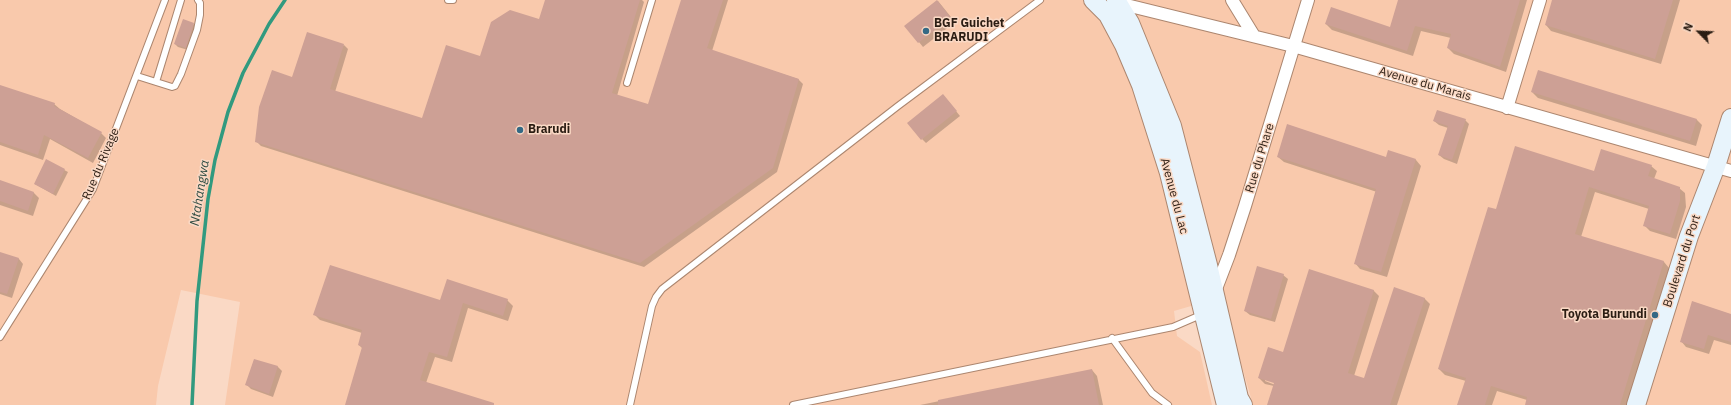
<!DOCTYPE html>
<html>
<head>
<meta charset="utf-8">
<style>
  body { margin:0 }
  #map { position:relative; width:1731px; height:405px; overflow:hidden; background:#fad9c5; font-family:"IBM Plex Sans",sans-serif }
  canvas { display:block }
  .north { position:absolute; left:1679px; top:12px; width:40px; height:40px; -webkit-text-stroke:3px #fad9c5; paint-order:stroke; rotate:294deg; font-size:11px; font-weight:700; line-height:16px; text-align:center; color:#2b1d13 }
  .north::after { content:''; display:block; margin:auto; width:14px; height:18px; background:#2b1d13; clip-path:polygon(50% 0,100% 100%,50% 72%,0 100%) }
</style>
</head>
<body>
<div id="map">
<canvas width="1731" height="405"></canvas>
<div class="north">N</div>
</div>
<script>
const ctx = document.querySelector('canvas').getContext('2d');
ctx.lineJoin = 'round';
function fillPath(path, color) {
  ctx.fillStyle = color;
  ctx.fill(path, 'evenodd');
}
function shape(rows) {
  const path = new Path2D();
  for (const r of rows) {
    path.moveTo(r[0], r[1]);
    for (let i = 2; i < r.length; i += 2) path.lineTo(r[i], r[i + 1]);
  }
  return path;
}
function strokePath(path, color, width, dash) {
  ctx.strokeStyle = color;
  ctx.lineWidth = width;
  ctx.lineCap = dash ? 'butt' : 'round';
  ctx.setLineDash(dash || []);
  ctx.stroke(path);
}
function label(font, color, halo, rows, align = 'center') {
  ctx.font = font + ' "IBM Plex Sans",sans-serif';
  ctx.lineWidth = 3;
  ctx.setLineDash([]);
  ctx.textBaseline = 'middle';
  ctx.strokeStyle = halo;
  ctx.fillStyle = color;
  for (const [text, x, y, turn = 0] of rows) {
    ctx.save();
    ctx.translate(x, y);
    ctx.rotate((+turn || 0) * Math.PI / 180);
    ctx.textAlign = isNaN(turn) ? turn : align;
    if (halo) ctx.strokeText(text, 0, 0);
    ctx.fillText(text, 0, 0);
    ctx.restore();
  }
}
const built = shape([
  [0,0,1731,0,1731,405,1253,405,1222,297,1174,311,1177,336,1200,352,1212,405,225,405,240,302,181,290,158,386,156,405,0,405]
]);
const shadow = shape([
  [547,0,642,0,644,2,617,96,649,105,682,0,728,0,712,51,798,79,803,84,777,172,644,267,261,146,256,141,293,78,344,45,348,49,335,92,423,119,480,57,540,20],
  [1399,0,1527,0,1506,72,1454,54,1448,48,1451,38,1421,31,1413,56,1332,30,1326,24,1393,29],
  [1553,0,1680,0,1661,64,1551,31,1546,25],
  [938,1,955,22,923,47,906,26],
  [193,24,196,26,188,50,178,47,175,44],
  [0,86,54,104,60,109,101,133,106,138,93,163,50,139,43,160,0,145],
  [1532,92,1697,120,1702,125,1696,146,1538,98],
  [947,100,960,116,926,143,922,139],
  [1465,120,1469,124,1457,164,1444,159,1439,155,1448,128,1439,125,1434,121],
  [1278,157,1416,160,1421,166,1387,277,1360,269,1355,263,1377,192,1284,162],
  [47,161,68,172,56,196,35,184],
  [1651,166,1657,171,1654,179,1679,188,1685,193,1686,207,1676,239,1650,231,1644,225,1649,209,1595,192,1581,237,1664,262,1669,268,1627,405,1526,405,1527,400,1497,391,1492,405,1458,405,1466,381,1445,375,1439,369,1496,211,1595,172],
  [0,181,34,193,39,198,33,216,0,205],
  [0,253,19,259,23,264,12,298,0,294],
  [1283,275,1288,279,1275,322,1250,315,1245,311],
  [1373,290,1379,296,1354,376,1365,379,1424,298,1430,304,1397,405,1270,405,1274,386,1265,384,1259,378,1284,353],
  [1265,379,1279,384,1278,386,1265,381],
  [507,300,513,306,508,321,468,308,452,362,435,357,426,383,487,405,346,405,363,349,359,345,362,333,320,320,314,314,441,301],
  [1731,315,1731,345,1714,340,1709,354,1686,347,1681,341],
  [255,360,278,367,282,371,273,397,251,389,247,385],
  [1092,370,1097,376,1103,405,920,405]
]);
const stream = shape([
  [192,405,197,301,208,199,215,160,228,112,243,73,269,24,285,0]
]);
const building = shape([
  [545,0,640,0,612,93,648,104,681,0,723,0,707,48,799,79,773,168,640,263,255,142,259,107,272,70,292,77,307,32,344,44,330,89,422,118,446,45,480,56,491,22,510,10,539,19],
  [937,0,951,18,918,43,904,26],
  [1398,0,1520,0,1500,67,1447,48,1451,34,1415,26,1407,51,1325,24,1331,7,1390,27],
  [1552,0,1673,0,1655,59,1545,25],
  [183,19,194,23,186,48,174,44],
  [1538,70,1697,119,1690,141,1531,92],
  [0,85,55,103,54,106,102,132,88,158,44,135,38,155,0,142],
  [943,94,957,111,921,140,907,123],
  [1437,110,1466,119,1452,160,1438,155,1448,126,1433,121],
  [1287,124,1386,157,1388,150,1416,159,1381,272,1354,264,1376,189,1277,157],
  [1515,146,1594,171,1601,149,1652,165,1648,176,1680,187,1680,201,1670,234,1643,226,1649,206,1589,187,1575,234,1664,261,1620,405,1525,405,1527,397,1491,386,1485,405,1457,405,1466,378,1438,369,1488,207,1496,209],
  [46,159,65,169,53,194,34,184],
  [0,180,34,192,28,211,0,201],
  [0,252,19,258,7,294,0,292],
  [330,265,440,300,447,279,508,299,503,316,463,303,447,357,429,352,420,380,494,403,494,405,345,405,362,347,358,345,362,330,313,315],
  [1257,266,1284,274,1271,319,1244,311],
  [1309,269,1374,290,1348,373,1364,378,1394,287,1425,298,1390,405,1267,405,1274,383,1258,378,1268,347,1283,352],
  [1692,301,1731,314,1731,342,1708,335,1704,349,1680,342],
  [254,359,278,366,269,394,245,385],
  [1092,369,1099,405,938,405,938,400]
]);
const lane = shape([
  [448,0,453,0],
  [137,76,172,87,175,86,181,74,197,30,200,15,200,3,198,0],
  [156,82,181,0],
  [627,83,652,0],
  [0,337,93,189,165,0],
  [1112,338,1152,393,1168,405],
  [630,405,652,306,656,297,662,289,898,106,1040,0],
  [793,405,1173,327,1203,314]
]);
const street = shape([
  [1232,0,1254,36],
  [1118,3,1293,46,1731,171],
  [1507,108,1540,0],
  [1214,294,1229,255,1245,206,1308,0]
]);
const secondary = shape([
  [1093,0,1108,15,1124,45,1141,85,1169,173,1226,405],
  [1116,0,1130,23,1172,126,1208,265,1239,398,1243,405],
  [1636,405,1689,236,1716,166,1731,118]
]);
const markers = [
  [926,31,4,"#346985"],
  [520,130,4,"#346985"],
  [1655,315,4,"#346985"]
];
const poiNames = [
  ["BGF Guichet",934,24],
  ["BRARUDI",934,38],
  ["Brarudi",528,130],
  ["Toyota Burundi",1647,315,"right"]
];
const streetNames = [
  ["Avenue du Marais",1425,84,16],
  ["Rue du Phare",1260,158,-73],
  ["Rue du Rivage",101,164,-67],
  ["Avenue du Lac",1174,196,75],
  ["Boulevard du Port",1682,261,-72]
];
const waterNames = [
  ["Ntahangwa",200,193,-81]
];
fillPath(built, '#f9c9ac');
fillPath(shadow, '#0003');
strokePath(stream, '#319a7f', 3.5);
fillPath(building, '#cda095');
strokePath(lane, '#ac866f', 8);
strokePath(street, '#ac866f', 14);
strokePath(secondary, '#ac866f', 20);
strokePath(lane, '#fff', 6);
strokePath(street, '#fff', 12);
strokePath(secondary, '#e8f4fc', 18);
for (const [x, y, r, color] of markers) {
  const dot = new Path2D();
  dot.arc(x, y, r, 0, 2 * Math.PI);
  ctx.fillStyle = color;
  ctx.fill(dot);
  strokePath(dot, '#fad9c5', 1.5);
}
label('bold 12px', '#2b1d13', '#fad9c5', poiNames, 'left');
label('12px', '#2b1d13', '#fad9c5', streetNames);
label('italic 13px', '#2c4a41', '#fad9c5', waterNames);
</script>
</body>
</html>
